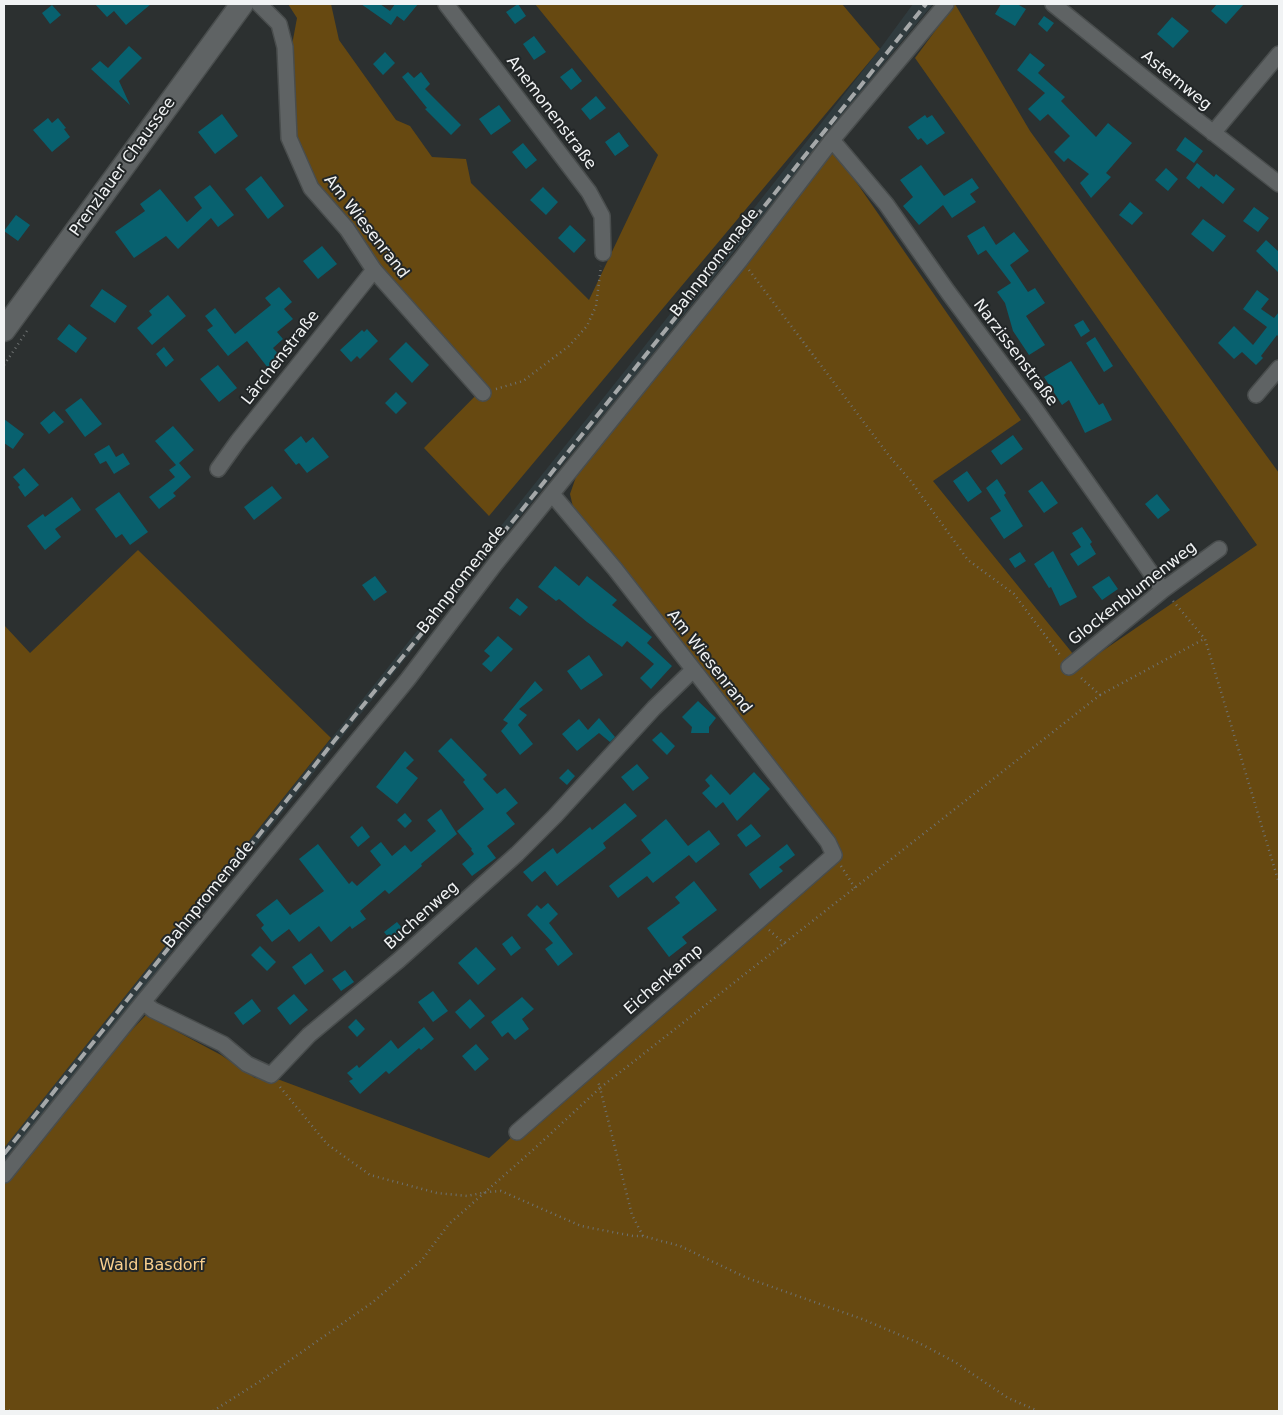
<!DOCTYPE html>
<html>
<head>
<meta charset="utf-8">
<style>
  body { margin:0 }
  #map { position:relative; width:1283px; height:1415px; overflow:hidden; background:#2c3030; font-family:"DejaVu Sans",sans-serif }
  canvas { display:block }
  .frame { position:absolute; inset:0; border:5px solid #f1f3f4; pointer-events:none }
</style>
</head>
<body>
<div id="map">
<canvas width="1283" height="1415"></canvas>
<div class="frame"></div>
</div>
<script>
const ctx = document.querySelector('canvas').getContext('2d');
ctx.lineJoin = 'round';
function fillPath(path, color) {
  ctx.fillStyle = color;
  ctx.fill(path, 'evenodd');
}
function shape(rows) {
  const path = new Path2D();
  for (const r of rows) {
    path.moveTo(r[0], r[1]);
    for (let i = 2; i < r.length; i += 2) path.lineTo(r[i], r[i + 1]);
  }
  return path;
}
function strokePath(path, color, width, dash) {
  ctx.strokeStyle = color;
  ctx.lineWidth = width;
  ctx.lineCap = dash ? 'butt' : 'round';
  ctx.setLineDash(dash || []);
  ctx.stroke(path);
}
function label(font, color, halo, rows, align = 'center') {
  ctx.font = font + ' "DejaVu Sans",sans-serif';
  ctx.lineWidth = 4;
  ctx.setLineDash([]);
  ctx.textBaseline = 'middle';
  ctx.strokeStyle = halo;
  ctx.fillStyle = color;
  for (const [text, x, y, turn = 0] of rows) {
    ctx.save();
    ctx.translate(x, y);
    ctx.rotate((+turn || 0) * Math.PI / 180);
    ctx.textAlign = isNaN(turn) ? turn : align;
    if (halo) ctx.strokeText(text, 0, 0);
    ctx.fillText(text, 0, 0);
    ctx.restore();
  }
}
const built = shape([
  [913,4,933,4,889,57,635,376,533,501,338,742,170,954,127,1011,4,1162,4,1148,628,367,880,49]
]);
const green = shape([
  [288,4,331,4,339,40,396,120,410,126,432,157,466,159,471,183,589,300,658,155,535,4,842,4,880,49,489,516,424,448,484,387,380,265,316,184,294,136,292,45,297,18],
  [955,4,1030,131,1279,473,1279,1411,4,1411,4,1183,90,1074,146,1015,221,1055,255,1078,280,1080,489,1158,517,1132,839,851,573,507,570,494,577,474,834,150,1021,420,933,481,1082,665,1257,545,915,58],
  [138,550,331,738,4,1148,4,625,30,653]
]);
const building = shape([
  [95,4,151,4,126,25,114,11,107,17],
  [361,4,380,4,390,11,395,4,418,4,404,21,397,16,391,25],
  [518,4,526,16,515,24,506,12],
  [1001,4,1017,4,1026,9,1015,26,995,14],
  [1217,4,1244,4,1226,24,1211,11],
  [52,5,61,15,50,24,42,13],
  [1044,16,1054,23,1047,32,1038,24],
  [1172,17,1189,31,1173,48,1157,34],
  [534,36,546,52,534,60,523,44],
  [129,46,142,58,119,81,130,105,91,69,100,61,108,68],
  [385,52,395,63,383,75,373,64],
  [1030,53,1045,65,1038,73,1065,97,1061,101,1096,137,1108,123,1132,143,1106,173,1111,177,1091,198,1080,183,1089,174,1068,158,1064,162,1054,152,1070,136,1048,114,1040,121,1028,109,1045,93,1017,70],
  [572,68,582,81,571,90,560,77],
  [408,72,414,78,421,72,430,84,425,89,461,125,451,135,425,109,427,108,402,77],
  [596,96,606,108,590,120,581,109],
  [499,105,511,121,491,135,479,119],
  [222,114,238,136,215,154,198,132],
  [925,115,927,118,932,115,945,133,927,145,921,138,918,140,908,127],
  [48,118,52,123,58,118,66,128,64,129,70,137,52,152,33,130],
  [619,132,629,146,615,156,605,142],
  [1185,137,1203,151,1194,163,1176,150],
  [523,143,537,160,526,169,512,152],
  [1197,163,1214,177,1216,174,1235,189,1223,204,1201,186,1199,189,1186,178],
  [921,165,944,196,972,178,979,188,970,194,976,202,952,218,943,205,919,225,903,206,913,197,900,180],
  [1166,168,1178,179,1168,191,1155,180],
  [261,176,284,206,268,219,245,189],
  [210,185,234,215,218,227,211,218,178,249,166,236,134,258,115,232,145,211,140,204,160,189,187,222,202,208,194,197],
  [543,187,558,202,546,215,530,200],
  [1130,202,1143,213,1132,225,1119,215],
  [1254,207,1269,218,1258,232,1243,221],
  [16,215,30,225,18,241,4,231],
  [1203,219,1226,236,1213,252,1191,234],
  [570,225,586,240,574,253,558,238],
  [984,226,996,245,1014,232,1029,251,1010,265,1028,292,1035,288,1045,303,1026,316,1045,345,1029,355,1013,331,1005,303,997,292,1011,283,986,250,978,255,967,236],
  [1266,240,1279,252,1279,273,1256,251],
  [322,246,337,264,318,279,303,261],
  [279,287,292,302,284,309,293,319,277,332,283,339,273,348,281,357,268,368,247,341,228,356,207,330,213,326,205,316,215,308,235,334,271,305,265,298],
  [102,289,127,306,115,323,90,306],
  [1257,290,1269,299,1261,309,1274,318,1279,312,1279,337,1277,335,1261,356,1263,358,1256,365,1242,352,1234,359,1218,343,1234,326,1253,345,1267,327,1243,309],
  [168,295,186,316,152,345,137,328,152,315,149,311],
  [1083,320,1090,331,1081,337,1074,325],
  [69,324,87,338,76,353,57,339],
  [367,329,378,341,360,359,357,356,351,362,340,350,362,330,364,332],
  [1095,337,1113,366,1104,372,1086,343],
  [406,342,429,365,412,383,389,359],
  [164,347,174,360,166,367,156,354],
  [1071,361,1099,405,1103,403,1112,420,1085,433,1069,400,1062,405,1044,377],
  [218,365,237,388,219,402,200,379],
  [396,392,407,403,396,414,385,403],
  [81,398,102,424,85,437,65,410],
  [54,411,64,422,49,434,40,423],
  [4,419,24,434,13,449,4,443],
  [173,426,194,450,179,463,191,477,173,493,176,496,159,509,149,497,175,477,169,470,176,465,155,441],
  [1013,435,1023,449,1001,465,991,451],
  [301,436,306,443,313,437,329,457,307,473,299,463,296,465,284,450],
  [109,445,116,457,123,453,130,464,114,474,106,461,100,464,94,454],
  [24,468,39,485,25,497,18,487,20,485,13,477],
  [967,471,982,492,968,502,953,481],
  [997,479,1006,493,1004,495,1023,526,1004,539,990,518,1001,511,986,488],
  [1042,481,1058,503,1044,513,1028,491],
  [272,486,282,498,254,520,244,507],
  [119,492,148,532,130,545,122,534,116,538,95,509],
  [1157,494,1170,510,1158,519,1145,504],
  [72,497,81,510,55,529,61,537,45,550,27,526,43,514,45,517],
  [1082,527,1092,542,1090,544,1096,554,1078,566,1070,554,1081,547,1072,533],
  [1053,551,1077,597,1060,606,1051,587,1049,588,1034,564],
  [1020,552,1026,561,1015,568,1009,559],
  [555,566,579,586,587,576,617,600,612,605,652,637,647,643,672,666,651,689,640,678,654,664,627,641,622,647,587,622,559,599,556,601,538,587],
  [375,576,387,592,374,601,362,585],
  [1109,576,1118,589,1102,600,1092,587],
  [517,598,528,607,520,616,509,608],
  [498,636,513,649,491,672,482,664,490,656,484,651],
  [589,655,603,675,581,690,567,671],
  [535,681,543,690,519,709,527,715,518,725,533,744,520,755,501,731,508,723,503,720],
  [698,701,716,718,709,727,709,733,691,733,692,727,682,717],
  [599,718,615,737,610,742,599,733,577,751,562,734,579,719,588,730],
  [661,732,675,746,667,755,652,740],
  [451,738,487,775,483,779,497,794,505,788,518,803,506,813,515,824,487,846,496,858,472,876,462,864,474,854,471,850,472,849,457,831,484,809,463,782,465,780,438,751],
  [405,751,414,760,406,768,418,778,397,804,376,787],
  [637,764,649,778,633,791,621,777],
  [568,769,575,776,567,785,559,778],
  [754,772,770,789,737,821,723,802,716,808,702,793,710,786,705,780,711,774,730,795],
  [625,803,637,816,603,843,606,848,557,886,545,871,532,882,523,872,553,848,557,854,590,827,592,830],
  [441,809,457,834,421,864,422,866,389,894,385,890,360,911,366,919,352,929,350,926,331,942,319,926,299,942,289,929,272,942,261,928,264,925,256,915,277,899,290,915,324,891,299,859,318,844,349,884,352,881,357,886,381,865,370,851,381,842,392,856,405,845,411,852,436,831,427,820],
  [405,813,412,821,405,828,397,820],
  [666,819,688,846,709,830,720,844,696,863,689,855,653,883,647,876,618,898,609,886,651,853,641,840],
  [751,824,761,836,746,847,737,835],
  [362,826,370,837,358,847,350,837],
  [787,844,795,855,779,867,783,871,760,889,749,874],
  [694,881,717,910,682,937,687,943,669,957,647,928,680,903,675,897],
  [548,903,558,914,549,923,573,954,558,966,545,949,553,943,527,915,537,905,541,909],
  [397,922,407,934,394,944,384,932],
  [512,936,521,948,511,956,502,944],
  [260,946,276,962,267,971,251,955],
  [476,947,496,969,478,985,458,963],
  [311,953,324,971,305,985,292,967],
  [345,970,354,982,341,991,332,979],
  [433,991,448,1011,433,1022,418,1002],
  [294,994,308,1010,290,1025,277,1008],
  [522,997,534,1009,522,1019,529,1029,515,1040,508,1032,502,1037,491,1022],
  [252,999,261,1011,243,1025,234,1013],
  [470,999,485,1016,470,1029,455,1012],
  [356,1019,365,1029,357,1037,348,1027],
  [424,1027,434,1039,421,1050,419,1048,389,1074,386,1071,360,1094,349,1081,353,1079,347,1073,357,1065,359,1068,391,1040,398,1049],
  [476,1044,489,1059,475,1071,462,1056]
]);
const path = shape([
  [749,270,890,457,910,480,968,560,1014,594,1060,655],
  [4,365,27,331],
  [496,389,523,381,569,346,587,326,596,306,601,266],
  [1173,601,1205,639,1279,883],
  [1100,695,1204,639],
  [841,866,855,888],
  [769,930,785,944],
  [280,1087,327,1144,370,1175,437,1193,467,1196,487,1192,501,1191,581,1226,633,1236,643,1236,680,1246,747,1278,862,1319,919,1343,955,1362,1008,1398,1038,1411],
  [643,1236,632,1215,600,1088,1100,695,1079,676],
  [4,1409,11,1411],
  [213,1411,262,1380,373,1302,422,1260,449,1224,534,1149,600,1088,598,1081]
]);
const street = shape([
  [259,4,279,24,285,47,289,138,311,188,347,229,374,270,483,393],
  [446,4,589,192,602,216,603,253],
  [1053,4,1179,106,1279,184],
  [1213,133,1279,54],
  [832,140,886,204,948,292,1033,406,1163,590],
  [1256,395,1279,368],
  [218,469,238,441,374,270],
  [1069,667,1163,590,1219,549],
  [143,1002,153,1010,223,1044,247,1064,271,1075,309,1035,399,960,517,854,555,816,654,708,693,670],
  [517,1132,834,855,828,842,615,569,552,494],
  [4,1175,143,1002,408,679,495,564,741,259,832,140,946,4]
]);
const secondary = shape([
  [4,330,242,4]
]);
const rail = shape([
  [4,1154,335,740,521,511,926,4]
]);
const streetNames = [
  ["Asternweg",1176,81,39],
  ["Anemonenstraße",551,113,53],
  ["Prenzlauer Chaussee",123,167,-54],
  ["Am Wiesenrand",366,227,52],
  ["Bahnpromenade",715,263,-52],
  ["Narzissenstraße",1015,353,53],
  ["Lärchenstraße",281,358,-52],
  ["Bahnpromenade",462,580,-52],
  ["Glockenblumenweg",1133,594,-38],
  ["Am Wiesenrand",709,662,52],
  ["Bahnpromenade",209,895,-51],
  ["Buchenweg",422,916,-42],
  ["Eichenkamp",664,980,-41]
];
const parkNames = [
  ["Wald Basdorf",152,1266]
];
fillPath(built, '#303b3e');
fillPath(green, '#674911');
fillPath(building, '#08616f');
strokePath(street, '#494d4d', 18);
strokePath(secondary, '#494d4d', 25);
strokePath(path, '#6e7272', 2.5, [1, 4]);
strokePath(street, '#5f6364', 15);
strokePath(secondary, '#5f6364', 22);
strokePath(rail, '#a5a8a9', 4, [10, 5]);
label('16px', '#f1f3f4', '#222627', streetNames);
label('16px', '#f9cf8e', '#222627', parkNames);
</script>
</body>
</html>
